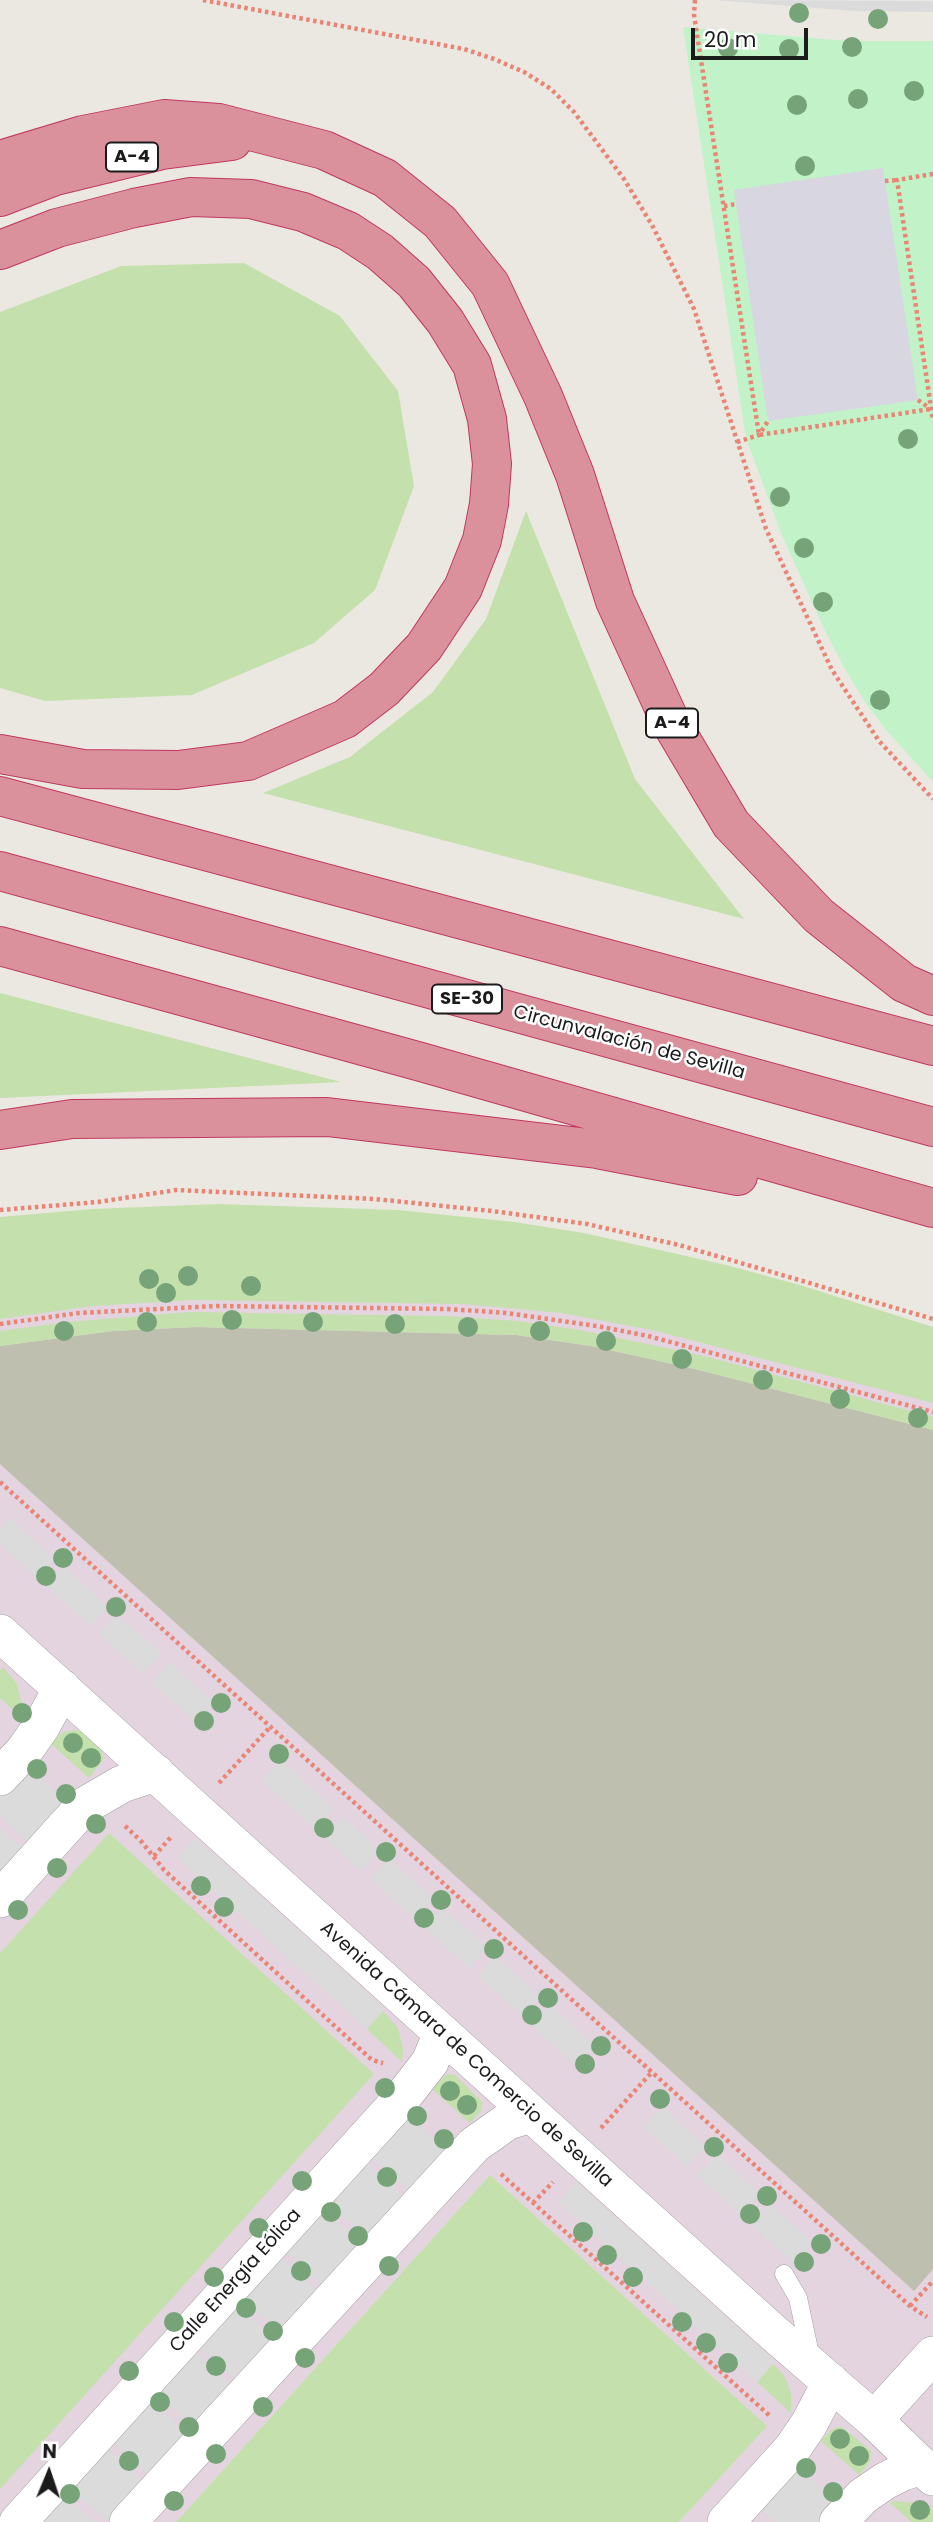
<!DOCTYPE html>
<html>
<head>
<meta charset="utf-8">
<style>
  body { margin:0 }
  #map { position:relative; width:933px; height:2522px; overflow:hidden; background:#ebe8e2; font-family:Poppins,sans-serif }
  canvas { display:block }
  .north { position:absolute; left:14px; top:2438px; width:70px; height:70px; -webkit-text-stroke:5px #fff; paint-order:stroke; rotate:2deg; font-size:19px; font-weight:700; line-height:28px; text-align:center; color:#1b1b1b }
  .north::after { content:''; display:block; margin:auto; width:24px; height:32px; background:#1b1b1b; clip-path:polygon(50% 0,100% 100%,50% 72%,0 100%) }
  .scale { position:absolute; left:691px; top:28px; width:117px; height:32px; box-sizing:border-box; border:4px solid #1b1b1b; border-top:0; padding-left:9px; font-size:21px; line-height:24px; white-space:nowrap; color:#1b1b1b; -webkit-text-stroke:5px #fff; paint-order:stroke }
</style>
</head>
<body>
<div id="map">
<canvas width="933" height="2522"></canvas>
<div class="north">N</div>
<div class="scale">20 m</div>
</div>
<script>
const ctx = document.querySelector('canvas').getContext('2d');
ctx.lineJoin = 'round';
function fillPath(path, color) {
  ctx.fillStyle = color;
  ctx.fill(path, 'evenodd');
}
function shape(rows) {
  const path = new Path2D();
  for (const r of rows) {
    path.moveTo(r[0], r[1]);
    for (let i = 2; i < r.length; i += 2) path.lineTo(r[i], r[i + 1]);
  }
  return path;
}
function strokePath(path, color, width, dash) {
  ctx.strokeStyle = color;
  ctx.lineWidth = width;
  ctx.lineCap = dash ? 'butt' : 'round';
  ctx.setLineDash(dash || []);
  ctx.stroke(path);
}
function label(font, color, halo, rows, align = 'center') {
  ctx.font = font + ' Poppins,sans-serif';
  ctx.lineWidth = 5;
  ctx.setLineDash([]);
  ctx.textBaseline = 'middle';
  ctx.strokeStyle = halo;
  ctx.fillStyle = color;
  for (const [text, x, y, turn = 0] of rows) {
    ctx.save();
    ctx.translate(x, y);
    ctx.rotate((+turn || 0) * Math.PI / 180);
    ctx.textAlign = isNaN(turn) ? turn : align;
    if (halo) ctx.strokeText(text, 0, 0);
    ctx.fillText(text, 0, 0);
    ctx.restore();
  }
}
const industrial = shape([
  [0,1222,933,1334,933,2522,679,2522,766,2426,490,2175,176,2522,0,2522]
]);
const construction = shape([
  [196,1327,516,1335,591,1346,691,1368,933,1430,933,2269,914,2291,0,1464,0,1346,113,1331]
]);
const grass = shape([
  [244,263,340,316,398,391,414,486,375,590,314,643,192,695,45,701,0,688,0,312,121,266],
  [526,511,635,779,744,919,263,793,350,757,433,692,486,619],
  [0,993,341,1082,0,1098],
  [218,1204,398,1210,514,1222,584,1233,726,1265,800,1285,933,1327,933,1403,652,1330,561,1313,519,1309,463,1304,193,1300,93,1306,0,1319,0,1217,92,1209],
  [190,1312,445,1316,517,1321,580,1330,704,1356,933,1417,933,1430,691,1368,591,1346,516,1335,196,1327,113,1331,0,1346,0,1331,67,1322],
  [3,1667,17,1684,22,1705,21,1717,0,1698,0,1671],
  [76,1730,81,1731,102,1750,103,1760,89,1778,51,1744,63,1732],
  [109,1833,374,2074,0,2489,0,1953],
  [383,2011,398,2028,403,2049,402,2062,367,2029],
  [447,2074,455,2075,482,2102,481,2111,470,2123,432,2089],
  [490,2175,767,2426,679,2522,176,2522],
  [773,2364,783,2374,788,2384,791,2395,791,2413,757,2382],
  [841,2426,871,2451,870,2462,859,2475,821,2441,832,2429],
  [895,2501,917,2503,928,2506,933,2510,933,2522,911,2522,890,2503]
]);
const park = shape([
  [683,27,848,41,933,41,933,782,886,730,865,702,845,669,825,631,781,533,750,449,745,432]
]);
const parking = shape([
  [715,0,933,1,933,12,854,11],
  [10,1518,55,1559,37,1578,0,1545,0,1528],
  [63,1566,108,1607,90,1626,46,1586],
  [117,1615,162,1654,143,1674,99,1634],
  [170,1662,214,1702,196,1722,151,1683],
  [280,1760,334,1809,315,1829,262,1781],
  [28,1767,68,1803,30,1844,0,1817,0,1798],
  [343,1817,380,1850,361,1871,324,1837],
  [0,1827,25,1850,0,1878],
  [195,1838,385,2009,367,2029,177,1858],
  [389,1859,434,1899,415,1920,370,1879],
  [442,1907,487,1948,469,1968,424,1928],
  [496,1956,541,1997,523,2017,477,1976],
  [550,2005,595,2046,576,2066,531,2025],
  [662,2106,706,2146,687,2167,643,2127],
  [409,2115,448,2150,410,2191,370,2155],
  [716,2154,760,2194,741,2215,697,2175],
  [365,2161,404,2197,366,2237,327,2202],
  [576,2182,775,2362,757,2382,558,2202],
  [769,2203,813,2243,794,2263,750,2224],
  [322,2209,362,2242,322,2285,284,2250],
  [279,2256,318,2291,281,2333,241,2297],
  [236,2303,275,2339,236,2380,198,2345],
  [193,2350,231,2385,195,2428,155,2392],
  [149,2399,189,2435,150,2476,111,2440],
  [106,2447,145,2482,108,2522,68,2488],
  [797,2466,837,2501,818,2522,775,2522,760,2508],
  [63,2494,95,2522,40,2522]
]);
const plaza = shape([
  [883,168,918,400,768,421,734,190]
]);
const path = shape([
  [203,0,464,49,494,59,524,72,551,89,574,112,624,179,652,225,694,309,766,529,832,670,879,741,933,799],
  [695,0,694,15,759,435,931,409],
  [933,174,897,180,933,421],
  [885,181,897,180],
  [724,206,736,204],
  [918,400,931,409],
  [737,442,759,435,768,421],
  [0,1210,98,1202,176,1190,375,1199,492,1211,587,1224,679,1245,933,1319],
  [0,1324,79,1313,217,1306,448,1309,506,1313,597,1326,648,1336,933,1412],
  [0,1482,844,2246,910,2306,927,2317],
  [219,1783,270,1727],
  [125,1826,141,1841,164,1870,372,2060,383,2063],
  [154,1856,171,1837],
  [601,2128,652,2072],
  [501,2174,770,2416],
  [533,2203,553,2182],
  [910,2306,933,2281]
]);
const service = shape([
  [784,2274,798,2298,811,2359]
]);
const minor = shape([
  [0,1633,768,2328,874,2420,933,2477],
  [0,1777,24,1751,41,1727,62,1688],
  [0,1899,84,1806,122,1784,156,1773],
  [874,2420,933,2355],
  [18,2522,402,2098,430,2062,442,2033],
  [128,2522,474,2145,508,2121,531,2114],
  [726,2522,792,2449,809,2424,831,2382],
  [838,2522,863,2496,885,2481,903,2472,922,2466]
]);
const motorway = shape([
  [0,160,83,135,164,119,219,123,324,150,385,178,440,222,490,284,543,396,575,475,615,601,670,721,731,824,819,916,904,983,933,996],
  [0,197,55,176,162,150,232,141],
  [0,250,57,228,134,208,191,197,251,199,303,212,348,231,380,252,414,282,445,321,472,365,487,419,492,464,489,504,482,540,463,588,424,647,384,689,345,719,248,761,178,770,83,769,0,754],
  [0,796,933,1046],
  [0,871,933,1127],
  [0,946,421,1062,933,1208],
  [0,1130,72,1119,327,1117,597,1149,738,1176]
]);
const trees = [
  [799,13],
  [878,19],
  [852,47],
  [728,48],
  [789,49],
  [914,91],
  [858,99],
  [797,105],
  [805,166],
  [908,439],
  [780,497],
  [804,548],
  [823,602],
  [880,700],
  [188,1276],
  [149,1279],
  [251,1286],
  [166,1293],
  [232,1320],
  [147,1322],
  [313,1322],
  [395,1324],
  [468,1327],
  [64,1331],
  [540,1331],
  [606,1341],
  [682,1359],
  [763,1380],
  [840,1399],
  [918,1418],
  [63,1558],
  [46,1576],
  [116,1607],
  [221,1703],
  [22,1713],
  [204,1721],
  [73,1743],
  [279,1754],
  [91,1758],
  [37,1769],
  [66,1794],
  [96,1824],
  [324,1828],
  [386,1852],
  [57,1868],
  [201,1886],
  [441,1900],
  [224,1907],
  [18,1910],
  [424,1918],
  [494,1949],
  [548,1998],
  [532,2015],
  [601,2046],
  [585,2064],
  [385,2088],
  [450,2091],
  [660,2099],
  [467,2105],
  [417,2116],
  [444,2139],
  [714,2147],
  [387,2177],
  [302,2181],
  [767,2196],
  [331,2212],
  [750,2214],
  [259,2228],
  [583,2232],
  [358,2236],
  [821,2244],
  [607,2255],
  [804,2262],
  [389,2266],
  [301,2271],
  [214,2277],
  [633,2277],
  [246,2308],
  [174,2322],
  [682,2322],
  [273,2331],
  [706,2343],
  [305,2358],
  [728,2363],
  [216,2366],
  [129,2371],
  [160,2402],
  [263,2407],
  [189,2427],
  [840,2439],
  [216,2454],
  [859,2456],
  [129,2461],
  [806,2468],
  [833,2492],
  [70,2494],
  [174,2501],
  [920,2510]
];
const shields = [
  [132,157,52],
  [672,723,52],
  [467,999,70]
];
const shieldNames = [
  ["A-4",132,157],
  ["A-4",672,723],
  ["SE-30",467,999]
];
const streetNames = [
  ["Circunvalación de Sevilla",629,1043,15],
  ["Avenida Cámara de Comercio de Sevilla",466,2055,42],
  ["Calle Energía Eólica",236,2281,-48]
];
fillPath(industrial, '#e4d4e0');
fillPath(construction, '#bebfae');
fillPath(grass, '#c4e0ac');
fillPath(park, '#c2f2c8');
fillPath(parking, '#dbdbdb');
fillPath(plaza, '#d7d6e1');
strokePath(service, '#9f9f9f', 19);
strokePath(minor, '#9f9f9f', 38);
strokePath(motorway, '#c03761', 40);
strokePath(path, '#e88575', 4.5, [3.5, 3.5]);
strokePath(service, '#fff', 18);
strokePath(minor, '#fff', 37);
strokePath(motorway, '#db919c', 38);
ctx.fillStyle = '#76a378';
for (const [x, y] of trees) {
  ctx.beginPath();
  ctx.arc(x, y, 10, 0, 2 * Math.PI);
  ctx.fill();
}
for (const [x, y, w] of shields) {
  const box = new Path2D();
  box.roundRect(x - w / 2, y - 14.5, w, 29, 5);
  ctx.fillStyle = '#fff';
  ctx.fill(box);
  strokePath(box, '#1b1b1b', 2);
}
label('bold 18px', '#1b1b1b', null, shieldNames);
label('19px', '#1b1b1b', '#fff', streetNames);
</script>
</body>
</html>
